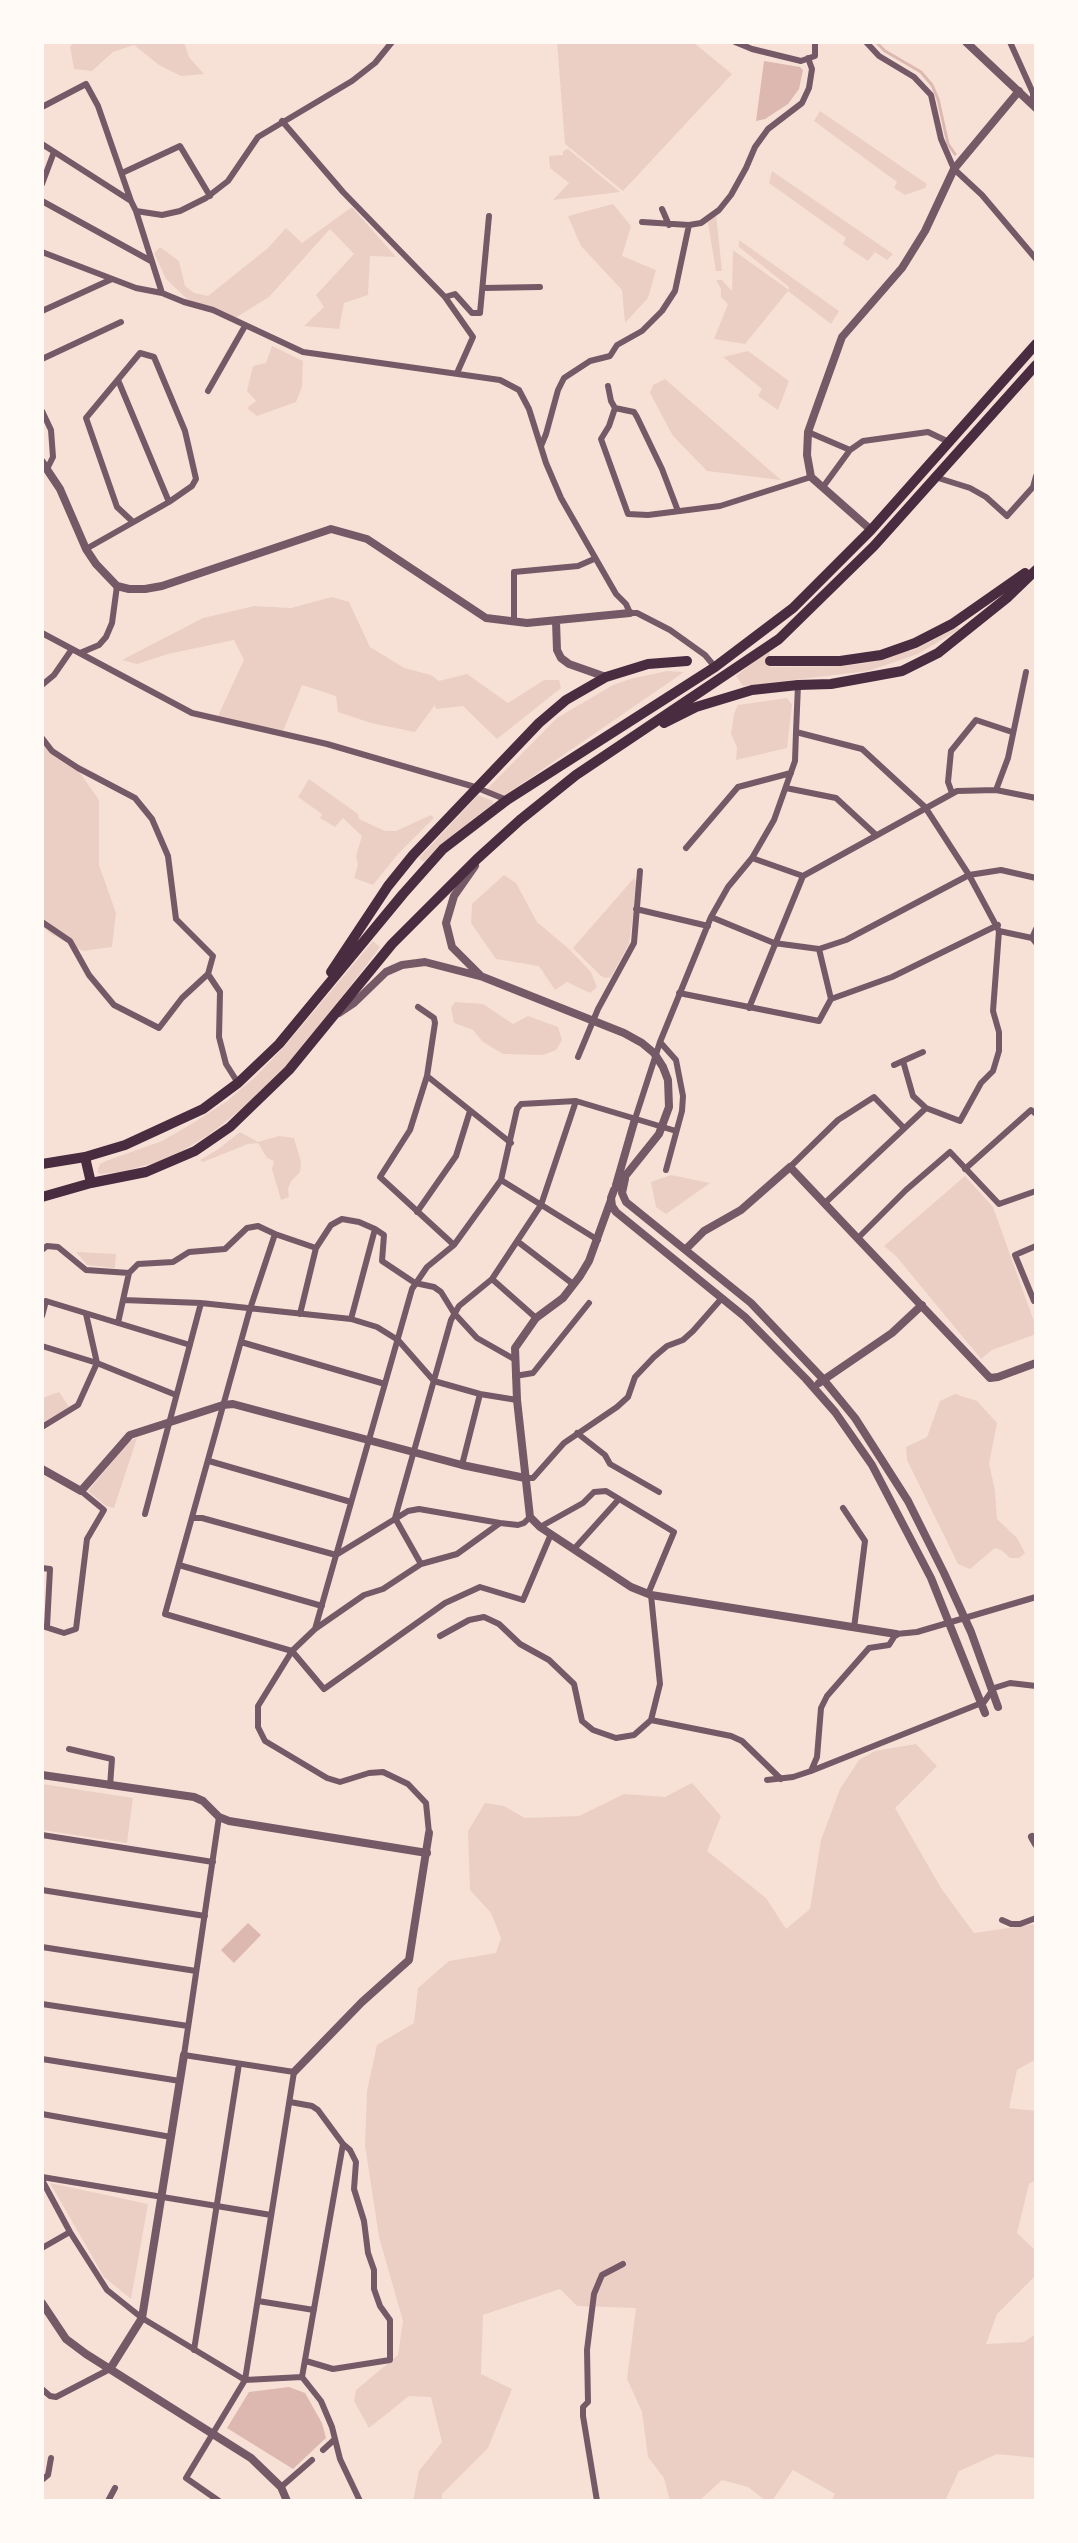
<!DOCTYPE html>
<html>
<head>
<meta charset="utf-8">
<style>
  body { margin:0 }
  #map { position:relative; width:1078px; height:2543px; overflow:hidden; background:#f7e1d7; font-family:Helvetica,sans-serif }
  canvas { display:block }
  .frame { position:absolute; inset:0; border:44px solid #fffaf5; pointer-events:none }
</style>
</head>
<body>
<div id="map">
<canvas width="1078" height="2543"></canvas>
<div class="frame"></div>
</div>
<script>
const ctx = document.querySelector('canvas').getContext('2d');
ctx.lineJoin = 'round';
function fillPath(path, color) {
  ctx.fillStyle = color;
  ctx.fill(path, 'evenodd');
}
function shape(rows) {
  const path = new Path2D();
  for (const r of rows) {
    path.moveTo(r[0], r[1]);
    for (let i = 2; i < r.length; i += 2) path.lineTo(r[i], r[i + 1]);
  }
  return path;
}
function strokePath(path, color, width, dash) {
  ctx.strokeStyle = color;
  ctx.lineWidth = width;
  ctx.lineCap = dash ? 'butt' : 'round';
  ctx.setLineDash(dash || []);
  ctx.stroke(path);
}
const green = shape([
  [77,42,184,42,189,57,204,74,181,76,159,65,134,45,113,52,92,71,74,69,70,46],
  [557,42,693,42,732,74,623,191,565,144],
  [820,111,927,184,925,188,905,195,894,188,897,182,814,121],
  [568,149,620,192,553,200,569,183,550,168,549,156,563,155,563,151],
  [772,171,893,254,887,260,875,252,868,261,843,244,846,238,769,183],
  [613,204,631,226,622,256,656,270,648,298,625,323,622,290,581,246,568,216],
  [352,207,396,257,370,256,368,295,344,303,339,329,304,326,324,307,316,295,354,254,330,229,269,297,232,320,187,299,166,279,154,253,160,247,179,261,185,286,194,293,208,296,268,248,286,228,302,243],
  [716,214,722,271,716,271,708,223],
  [739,240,839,311,831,324,788,291,745,344,714,339,728,304,721,297,721,289,716,280,722,280,732,291,733,250,789,290,789,287,739,247],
  [272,346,303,361,302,387,296,402,257,416,247,408,256,401,247,391,253,366,266,363],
  [748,351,789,381,778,410,758,396,762,389,723,357],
  [665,379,781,480,707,471,673,436,650,393,653,385],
  [332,597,349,602,370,647,404,668,431,675,439,681,467,674,508,703,544,680,559,680,561,688,497,739,463,706,436,709,435,705,415,732,371,723,338,712,336,696,302,685,283,731,225,721,218,716,244,660,234,640,168,654,137,664,122,660,203,618,254,606,291,608],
  [958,627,960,629,918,654,868,671,743,686,736,676,769,650,770,667,841,666,867,663,916,649],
  [667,671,684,672,504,796,486,790,557,718,613,685,630,679],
  [787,698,792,705,787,748,736,760,737,747,731,734,734,714,738,705],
  [42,740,75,766,99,800,99,865,116,913,112,947,83,951,51,934,42,926],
  [309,779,358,814,359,819,385,831,396,831,431,815,434,818,398,854,373,885,354,878,358,865,356,856,362,836,343,818,335,827,320,818,322,814,298,797],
  [478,795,493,801,493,804,440,845,424,862,419,858],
  [504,875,516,883,537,922,569,949,591,972,597,987,590,993,567,982,555,990,539,966,496,959,471,923,472,904],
  [634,878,638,884,629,944,611,977,606,978,601,976,573,948],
  [373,941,380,947,317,1030,289,1064,244,1107,209,1135,168,1159,121,1172,100,1174,97,1172,100,1164,106,1161,162,1141,193,1123,227,1101,255,1077,283,1048],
  [455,1002,483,1004,513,1024,528,1016,558,1027,562,1040,556,1050,543,1055,503,1054,483,1042,473,1030,454,1023,451,1008],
  [240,1132,258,1142,279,1136,294,1138,301,1162,300,1172,291,1181,288,1189,289,1197,281,1200,272,1169,274,1161,267,1158,258,1143,248,1144,203,1162,200,1160,217,1150],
  [671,1175,710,1183,666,1214,656,1207,651,1182],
  [965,1176,993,1207,1036,1327,1036,1334,992,1350,981,1359,896,1256,884,1246],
  [76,1252,116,1254,115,1268,87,1265],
  [59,1392,69,1407,42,1423,42,1398],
  [955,1394,977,1401,997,1423,989,1464,995,1490,997,1519,1017,1538,1025,1553,1019,1558,1010,1558,1001,1550,995,1548,970,1569,958,1564,907,1460,906,1447,927,1437,940,1401],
  [137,1438,114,1508,106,1506,88,1491,130,1441],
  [916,1744,937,1766,895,1808,941,1888,974,1933,1036,1924,1036,2059,1017,2070,1009,2108,1036,2111,1036,2180,1029,2184,1017,2233,1036,2251,1036,2275,997,2314,986,2344,1024,2342,1036,2334,1036,2458,997,2454,959,2471,945,2501,831,2501,835,2494,793,2470,772,2501,766,2501,748,2487,722,2480,699,2501,670,2501,664,2478,648,2457,642,2412,627,2379,636,2308,577,2306,560,2289,483,2315,481,2374,512,2389,488,2448,442,2494,442,2501,413,2501,419,2471,442,2442,431,2397,409,2396,369,2428,354,2401,356,2390,398,2355,403,2321,379,2237,365,2145,367,2091,377,2045,414,2023,418,1988,449,1961,496,1953,501,1938,491,1913,470,1890,468,1831,485,1803,504,1806,525,1818,579,1816,624,1794,665,1797,692,1783,721,1816,707,1851,766,1898,786,1929,810,1909,821,1840,840,1789,859,1760,875,1751],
  [42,1784,133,1798,127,1843,42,1830],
  [50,2183,148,2204,131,2299,104,2277]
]);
const water = shape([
  [764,61,800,67,803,70,799,89,788,104,765,119,756,121],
  [248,1923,261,1935,234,1963,221,1950],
  [289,2387,305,2393,322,2423,326,2438,293,2469,227,2428,249,2392]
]);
const stream = shape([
  [876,42,885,51,921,72,932,85,938,99,948,144,955,154]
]);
const minor = shape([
  [735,42,752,49,801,61,815,56,815,42],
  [866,42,879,56,914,77,931,95,941,139,954,169,982,195,1036,259],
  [1010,42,1033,93,1033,104,1036,102],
  [42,107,86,84,98,106,131,201],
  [282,121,343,192,445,297,473,337,457,373],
  [42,144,131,201,136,211,162,215,180,211,206,198,228,181,258,137,352,81,375,63,392,42],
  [122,173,180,146,210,196],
  [42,184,54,152],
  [42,201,151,261],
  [662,209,669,225],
  [136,211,162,293],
  [642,222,689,225],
  [42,252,136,288,162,293,184,302,213,310,303,352,479,377,500,380,519,390,529,409,546,463,561,498,616,594,626,604,630,613,637,613,670,630,705,655,715,667],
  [483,288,540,287],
  [445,297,455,294,472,313,480,313,489,216],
  [42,311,112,279],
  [42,359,121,322],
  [118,380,169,502],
  [608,386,611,401,615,408,634,412,637,417,662,469,678,511],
  [208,391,245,326],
  [615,408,609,426,601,439,628,514,648,515,720,506,811,477],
  [42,411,51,430,53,457,47,469],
  [808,432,850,450],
  [541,446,546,434,558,390,564,378,590,361,610,356,617,345,642,331,662,311,675,291,689,225,701,223,719,210,731,195,746,168,755,147,768,129,802,103,809,88,812,69,808,58],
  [935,477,970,488,986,497,1007,516,1033,487,1036,476],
  [823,487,850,450,863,441,928,432,949,442],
  [86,549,169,502,192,486,196,479,185,431,154,357,140,353,86,418,117,507,133,522],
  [514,622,514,572,578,566,594,559],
  [42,633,192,713,327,744,475,787,507,800],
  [80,653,99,645,106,637,112,623,117,586],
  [42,685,54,675,72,649],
  [798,685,796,732,862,749,925,807,969,875,999,931,993,1011,999,1032,999,1051,993,1071,981,1083,960,1121,926,1108,913,1096,903,1061],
  [42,738,52,751,78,768,135,798,152,819,168,856,176,919,213,956,208,974,220,992,219,1037,226,1064,238,1083],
  [786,788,836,798,875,834],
  [996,790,1008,758,1026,672],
  [952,793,948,782,951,751,976,720,1012,732],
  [686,848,738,787,791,773],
  [752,858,803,876,957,791,996,790,1036,798],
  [636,909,708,926],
  [711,917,774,943,819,949,846,940,969,875,1001,870,1036,878],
  [42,922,70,941,89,975,114,1005,159,1028,182,998,208,974],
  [999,931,1032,938,1036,943],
  [1032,938,1036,929],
  [679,993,819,1021,831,999,819,949],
  [831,999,892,977,998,925],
  [418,1007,434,1018,435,1023,427,1076],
  [749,1008,803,876],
  [660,1042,676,1060,683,1096,682,1111,666,1170],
  [578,1057,598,1009,634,943,640,871],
  [894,1065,923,1052],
  [635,1119,660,1042,711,917,728,887,752,858,774,820,795,761,796,732],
  [790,1167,838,1120,874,1097,904,1128],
  [965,1169,1031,1110,1036,1114],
  [501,1180,598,1240],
  [826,1202,926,1108],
  [417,1212,456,1156,470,1111],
  [275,1234,258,1226,247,1228,225,1249,189,1252,173,1262,138,1264,129,1273,123,1300,201,1303,351,1319,377,1327,398,1340,434,1381,480,1394,517,1400],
  [859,1237,906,1190,950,1152,999,1204,1036,1191],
  [517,1241,573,1284],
  [454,1245,380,1177,410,1130,427,1076,511,1143],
  [1036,1246,1015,1255,1034,1301,1036,1301],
  [316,1248,275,1234,250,1309,165,1614,292,1651,324,1689,445,1603,480,1587,523,1600,551,1534],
  [42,1250,47,1246,58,1247,86,1270,129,1273],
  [492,1279,536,1318],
  [300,1314,316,1248,331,1225,342,1219,359,1222,375,1229],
  [42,1316,46,1301,190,1345],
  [351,1319,375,1229,384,1235,382,1261,415,1283,434,1287,441,1292,454,1313,477,1338,514,1359],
  [118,1323,123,1300],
  [241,1342,385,1384],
  [42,1346,97,1363,176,1395],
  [515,1376,533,1373,589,1303],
  [42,1427,78,1405,97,1363,86,1314],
  [577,1433,605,1455,610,1464,659,1492],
  [209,1461,351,1502],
  [462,1465,480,1394],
  [525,1478,533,1478,564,1443,617,1407,628,1397,635,1377,654,1357,667,1346,683,1340,693,1331,722,1298],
  [843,1508,865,1541,854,1628],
  [145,1514,201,1303],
  [193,1518,202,1518,336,1555,408,1511,419,1509,500,1523],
  [540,1527,583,1503,594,1492,606,1491,674,1532,648,1594],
  [574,1549,619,1499],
  [421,1564,395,1518,451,1320,459,1306,492,1279,541,1205,576,1101],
  [179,1565,322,1606],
  [42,1568,50,1569,47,1627],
  [42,1626,64,1633,76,1629,87,1539,104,1510,81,1491],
  [315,1629,412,1289,427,1267,454,1245,501,1180,517,1109,521,1104,576,1101,676,1131],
  [440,1636,469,1620,484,1617,499,1624,520,1644,549,1660,574,1684,582,1721,593,1730,616,1738,634,1735,651,1720,660,1684,651,1595],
  [651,1720,731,1736,742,1741,781,1779],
  [69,1749,112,1759,110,1786],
  [811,1771,817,1757,821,1708,827,1696,869,1648,889,1645,896,1634,917,1632,1036,1597],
  [767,1780,793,1777,811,1771,984,1702,994,1688,1010,1683,1036,1686],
  [429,1833,426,1803,408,1784,383,1772,369,1773,340,1782,327,1778,265,1741,258,1727,258,1706,292,1651,315,1629,364,1595,383,1589,421,1564,457,1554,500,1523,518,1525,524,1523,530,1517],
  [42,1835,213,1862],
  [42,1890,205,1916],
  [1002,1920,1011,1924,1020,1924,1036,1918],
  [42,1947,196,1971],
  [42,2004,188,2026],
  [42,2059,180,2081],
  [290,2102,312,2106,318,2110,343,2144,350,2150,356,2162,354,2189,364,2221,368,2253,374,2270,374,2289,380,2306,390,2320,390,2360,333,2369,306,2361],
  [42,2114,171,2137],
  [42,2177,271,2215],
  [42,2180,70,2232,107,2290,142,2318,245,2380,302,2377,321,2401,332,2427,340,2459,360,2501],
  [42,2248,70,2232],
  [258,2301,314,2310],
  [194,2350,239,2064],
  [302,2377,343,2144],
  [42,2389,50,2396,56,2397,110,2369],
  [323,2450,335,2439],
  [42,2480,48,2475,51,2458],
  [281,2487,312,2460],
  [108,2501,115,2488],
  [219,2501,186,2478,245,2380,294,2072,184,2055,219,1817],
  [597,2501,583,2416,583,2407,588,2402,587,2350,594,2294,599,2282,602,2275,623,2264]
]);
const tertiary = shape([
  [966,42,1036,108],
  [42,462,60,489,86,549,96,564,117,586,129,589,145,589,162,586,331,529,367,539,486,618,527,623,630,613],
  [871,530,811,477,807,455,808,432,814,415,842,337,902,268,925,231,954,169,1019,91],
  [556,621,557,650,561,658,569,664,606,677],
  [475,866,454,896,446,923,452,947,481,976],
  [339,1013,354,1003,386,972,402,965,425,962,483,977,624,1033,642,1043,654,1053,663,1067,668,1080,669,1107,659,1134,614,1190,611,1198,612,1206,616,1212,745,1317,806,1379,835,1412,872,1465,931,1578,985,1713],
  [625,1179,622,1193,626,1202,751,1303,823,1379,855,1418,908,1501,944,1573,971,1632,998,1707],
  [616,1185,635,1119],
  [611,1200,589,1261,580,1276,563,1298,536,1318,515,1348,517,1400,530,1517,540,1527,631,1587,651,1595,896,1634],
  [686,1249,704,1231,741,1210,790,1167,990,1378,998,1377,1036,1363],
  [819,1383,892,1333,922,1305],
  [42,1469,81,1491,130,1435,223,1405,233,1404,462,1465,525,1478],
  [42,1775,194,1797,203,1801,219,1817,229,1821,427,1853],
  [1032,1837,1036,1844],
  [294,2072,362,2002,409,1960,429,1833],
  [42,2303,66,2339,86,2354,251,2458,281,2487,287,2501],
  [110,2369,142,2318,184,2055]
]);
const trunk = shape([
  [770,661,840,661,881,655,915,643,952,624,1025,573],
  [664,723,696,707,752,690,798,685,831,684,902,671,938,653,1008,597,1036,570],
  [331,972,388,886,413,855,539,723,566,700,606,677,648,664,687,661],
  [85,1157,91,1183],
  [42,1164,85,1157,125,1145,203,1109,238,1083,279,1044,403,894,443,849,507,800,715,667,793,608,871,530,1036,344],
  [42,1197,91,1183,146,1172,195,1151,230,1127,289,1070,392,944,477,859,520,820,576,775,779,639,874,546,1036,365]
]);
fillPath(green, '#ebcfc5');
fillPath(water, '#dcb8b0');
strokePath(stream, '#dcb8b0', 3);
strokePath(minor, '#755966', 6);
strokePath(tertiary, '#755966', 8);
strokePath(trunk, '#4a2c40', 10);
</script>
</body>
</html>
